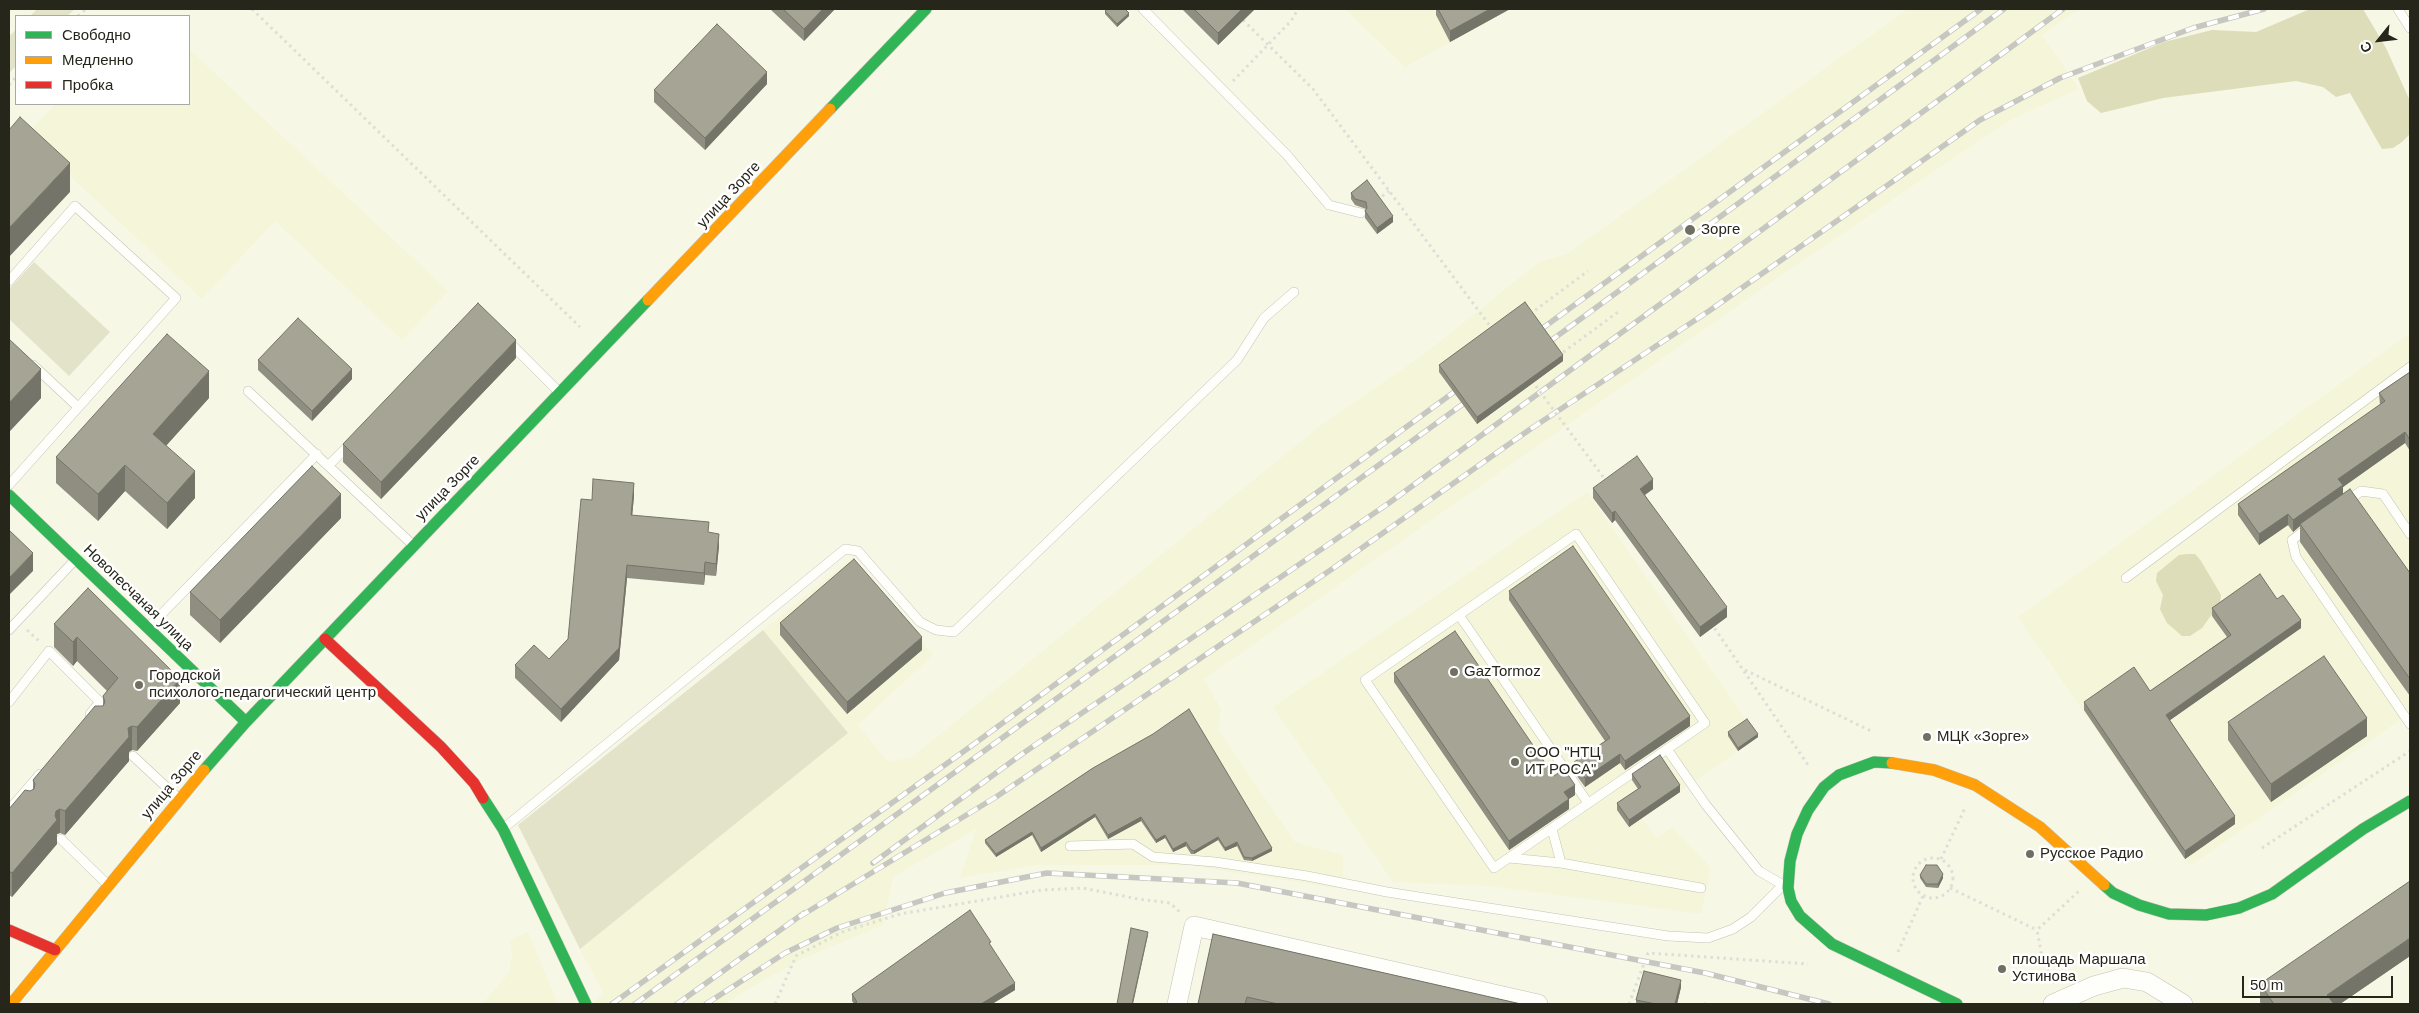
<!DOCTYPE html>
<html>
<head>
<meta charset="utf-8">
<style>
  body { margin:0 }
  #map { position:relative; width:2419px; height:1013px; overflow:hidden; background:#f7f7e6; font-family:Helvetica,sans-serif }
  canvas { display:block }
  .frame { position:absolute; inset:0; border:10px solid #26261b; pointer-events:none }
  .legend { position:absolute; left:15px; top:15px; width:175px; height:90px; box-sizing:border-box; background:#fff; border:1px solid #a8a8a4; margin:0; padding:6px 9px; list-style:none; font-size:15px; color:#26261b }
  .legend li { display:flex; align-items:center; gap:10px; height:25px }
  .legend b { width:25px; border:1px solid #a8a8a4 }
  .north { position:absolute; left:2354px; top:15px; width:50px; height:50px; -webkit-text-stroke:4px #fff; paint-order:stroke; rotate:241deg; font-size:14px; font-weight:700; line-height:20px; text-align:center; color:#26261b }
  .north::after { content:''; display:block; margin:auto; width:18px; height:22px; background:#26261b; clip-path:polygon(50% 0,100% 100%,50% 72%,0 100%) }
  .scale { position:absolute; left:2242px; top:976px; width:151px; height:22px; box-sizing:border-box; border:2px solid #26261b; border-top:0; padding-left:6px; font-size:15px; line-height:18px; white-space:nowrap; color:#26261b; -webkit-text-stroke:4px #fff; paint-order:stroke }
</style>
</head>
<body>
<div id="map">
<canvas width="2419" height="1013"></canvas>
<div class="frame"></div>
<ul class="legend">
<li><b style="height:6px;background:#30b455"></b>Свободно</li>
<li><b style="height:6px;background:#ff9f0a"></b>Медленно</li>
<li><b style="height:6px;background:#e5322d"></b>Пробка</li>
</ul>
<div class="north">С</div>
<div class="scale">50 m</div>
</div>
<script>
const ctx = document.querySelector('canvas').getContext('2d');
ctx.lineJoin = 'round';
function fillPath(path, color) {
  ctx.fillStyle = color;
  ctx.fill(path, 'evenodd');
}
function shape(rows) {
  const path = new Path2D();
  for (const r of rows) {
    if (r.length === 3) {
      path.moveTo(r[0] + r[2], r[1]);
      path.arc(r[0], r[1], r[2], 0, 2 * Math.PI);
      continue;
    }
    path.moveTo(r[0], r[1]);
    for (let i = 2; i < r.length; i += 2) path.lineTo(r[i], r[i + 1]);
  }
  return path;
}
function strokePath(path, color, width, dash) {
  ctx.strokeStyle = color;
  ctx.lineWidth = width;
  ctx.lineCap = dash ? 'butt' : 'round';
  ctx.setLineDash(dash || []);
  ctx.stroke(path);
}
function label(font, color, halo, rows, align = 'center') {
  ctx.font = font + ' Helvetica,sans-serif';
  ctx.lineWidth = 5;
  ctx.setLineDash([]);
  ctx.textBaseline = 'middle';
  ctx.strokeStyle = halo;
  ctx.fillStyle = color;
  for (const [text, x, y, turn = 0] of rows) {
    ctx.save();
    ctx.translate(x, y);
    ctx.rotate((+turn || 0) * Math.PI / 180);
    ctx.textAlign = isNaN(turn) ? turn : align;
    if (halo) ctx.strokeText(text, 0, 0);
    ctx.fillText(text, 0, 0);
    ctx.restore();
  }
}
const built = shape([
  [1345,9,1511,9,1405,67],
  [1908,9,2079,9,2042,35,2079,89,2014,118,1977,142,1779,277,1204,679,1221,709,1218,730,1295,842,1343,855,1343,889,1186,865,1038,865,960,878,976,829,893,877,883,925,802,959,743,992,725,1004,591,1004,604,994,580,949,847,734,763,630,852,558,933,655,858,725,888,762,912,757,1320,426,1423,355,1539,262,1567,254],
  [189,49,448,291,402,340,275,221,202,299,26,135,55,104,189,104],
  [2410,333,2410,713,2190,866,2018,617],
  [1587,492,1758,737,1642,818,1656,838,1672,827,1711,868,1701,914,1489,886,1393,882,1273,707],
  [528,932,558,1004,482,1004,509,973,512,956,510,940]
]);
const green = shape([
  [37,9,75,9,67,16,30,16],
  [16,29,16,66,9,73,9,37],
  [34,262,110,332,69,376,9,319,9,289],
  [763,630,848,733,580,949,518,825]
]);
const forest = shape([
  [2310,9,2363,9,2386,48,2410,101,2410,134,2402,142,2393,148,2382,149,2350,93,2336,97,2323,87,2296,81,2163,98,2101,113,2087,101,2078,78,2164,42,2212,30,2256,32],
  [2187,554,2195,554,2201,561,2221,595,2220,603,2202,628,2190,636,2182,636,2167,623,2160,609,2163,595,2156,581,2157,573,2179,555]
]);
const path = shape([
  [252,9,580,327],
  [78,16,86,9],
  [1233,81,1291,21,1298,9],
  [9,85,16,77],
  [1377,200,1389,191],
  [1530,314,1588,271],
  [1558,356,1618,312],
  [1711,623,1808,765],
  [27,630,39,641],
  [1745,670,1871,731],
  [2262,848,2410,751],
  [1933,878,20],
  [1941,859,1965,808],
  [1950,888,2037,930],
  [1898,952,1923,896],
  [2055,983,2042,957,2037,930,2079,891],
  [775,1004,796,956,842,932,900,914,1042,890,1083,888,1138,899,1170,903,1182,914],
  [1629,1004,1648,953,1808,964],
  [1705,1004,1706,1003]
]);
const lane = shape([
  [1143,9,1287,155,1329,205,1361,213],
  [2398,9,2410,28],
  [9,281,75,206,176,298,9,485],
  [509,342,558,391],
  [33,365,78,407],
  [248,391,413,545],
  [329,465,351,443],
  [2346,502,2361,491,2383,494,2410,534],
  [2308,528,2292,540,2296,557,2410,724],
  [1576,534,1705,723,1494,868,1365,680,1576,534],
  [2126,578,2410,367],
  [1459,615,1588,803],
  [150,626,317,454],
  [9,630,74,561],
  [9,702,49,651,100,702,90,714],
  [1667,749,1706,805,1759,871,1785,886],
  [133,756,177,797],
  [9,810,40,774],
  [505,827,845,549,858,551,920,622,936,630,954,632,1237,360,1264,318,1294,292],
  [1552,829,1561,863],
  [61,839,106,883],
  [1070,846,1133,844,1153,857,1215,862,1307,876,1387,892,1668,936,1708,938,1733,929,1751,917,1783,885],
  [1509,858,1561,863,1701,888]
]);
const street = shape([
  [1177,1004,1194,926,1538,1004],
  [2053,1004,2094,986,2123,978,2147,982,2183,1004]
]);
const fast = shape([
  [830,109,926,9],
  [9,495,246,722],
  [1892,763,1874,762,1839,775,1824,787,1808,810,1797,834,1790,861,1788,888,1791,901,1800,916,1832,944,1957,1004],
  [204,770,246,722,648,300],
  [483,798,503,829,586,1004],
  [2104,885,2113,893,2139,905,2169,914,2206,915,2239,908,2272,894,2363,829,2410,801]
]);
const slow = shape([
  [648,300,830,109],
  [1892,763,1934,770,1975,785,2040,827,2104,885],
  [11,1004,204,770]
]);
const jam = shape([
  [325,639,441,747,474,783,483,798],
  [9,930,55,950]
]);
const rail = shape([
  [1540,330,1981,9],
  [1549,342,2004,9],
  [873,863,1022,754,1389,503,2063,9],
  [799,917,996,797,1332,569,1529,430,1709,311,1980,120,2060,78,2193,28,2264,9],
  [612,1004,974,744,1454,392],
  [635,1004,1463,404],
  [677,1004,804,913],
  [706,1004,785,953,837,928,945,893,1047,873,1237,883,1705,973,1829,1004]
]);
const pathBridge = shape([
  [1243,20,1313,89,1493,330],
  [1532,381,1607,482]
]);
const wall = shape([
  [770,9,835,9,804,41],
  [1182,9,1255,9,1218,45],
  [1436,9,1510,9,1450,42,1436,15],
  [1105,11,1129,16,1117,27,1105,14],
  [767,84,705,150,654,102,654,90],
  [1367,180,1393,222,1377,234,1365,218,1365,211,1366,209,1355,205,1351,199,1351,193],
  [9,339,41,398,9,432],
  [516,358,381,499,343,462,343,444],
  [258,360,352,379,312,421,258,370],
  [1563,361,1477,424,1439,372,1439,365],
  [2410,372,2410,451,2405,443,2343,487,2343,494,2410,573,2410,696,2300,542,2300,526,2293,532,2288,525,2259,545,2238,515,2238,504,2380,405,2379,393],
  [209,398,166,446,195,498,167,529,125,491,98,521,56,483,56,457],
  [1593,488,1653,489,1645,495,1727,617,1700,637,1615,520,1612,523,1593,498],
  [634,496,632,516,709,533,719,546,716,576,705,575,704,585,627,578,619,660,561,722,515,678,515,665,549,659,568,639,592,500],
  [341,518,220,643,190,615,190,592],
  [88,588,180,703,137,751,132,750,129,752,129,761,65,835,60,833,57,834,57,844,12,897,9,895,9,809,33,790,33,780,103,706,103,696,107,691,77,661,73,666,54,647,54,624],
  [1509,591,1690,726,1625,770,1620,763,1585,787,1574,772,1574,762,1605,741,1509,600],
  [2277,599,2301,628,2170,720,2235,824,2185,859,2084,710,2084,702,2150,691,2227,637,2212,616,2212,608],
  [780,623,922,650,847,714,780,635],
  [1394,673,1554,776,1575,795,1569,799,1569,809,1509,850,1394,682],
  [2228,722,2367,736,2271,802,2228,740],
  [1728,732,1758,737,1738,751,1728,736],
  [1093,768,1272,851,1252,861,1244,860,1237,846,1225,851,1218,840,1194,854,1191,854,1186,846,1173,852,1165,838,1156,843,1141,821,1108,839,1095,817,1041,852,1032,835,996,857,985,843,985,840],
  [1632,774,1680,792,1629,827,1617,810,1617,803,1638,789,1632,780],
  [1920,875,1943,878,1938,888,1926,887,1920,878],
  [1213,934,1521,1004,1198,1004],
  [991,946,1015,990,992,1004,853,1004,854,1004,852,1001,852,994],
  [2410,956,2340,1004,2261,1004,2260,1002,2260,984],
  [1681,987,1677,1004,1636,1004,1636,1000]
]);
const shadedWall = shape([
  [823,9,835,9,804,41,804,29],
  [1242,9,1255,9,1218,45,1218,33],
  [1490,9,1510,9,1450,42,1450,31],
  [1129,13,1129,16,1117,27,1117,24],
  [767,72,767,84,705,150,705,138],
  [70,163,70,192,9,257,9,228],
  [1393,216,1393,222,1377,234,1377,228],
  [516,340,516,358,381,499,381,482],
  [1563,355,1563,361,1477,424,1477,417],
  [41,369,41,398,9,432,9,403],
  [352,369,352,379,312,421,312,411],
  [209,371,209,398,153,460,153,434],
  [2405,432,2405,443,2343,487,2343,496,2300,524,2300,526,2293,532,2293,520,2338,479],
  [125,465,125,491,98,521,98,494],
  [195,471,195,498,167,529,167,503],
  [1653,479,1653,489,1640,498,1640,489],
  [634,483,634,496,631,528,631,515],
  [341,494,341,518,220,643,220,620],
  [1615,511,1615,520,1612,523,1612,513],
  [2288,514,2288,525,2259,545,2259,534],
  [719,534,719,546,716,576,716,564],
  [33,553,33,571,9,595,9,578],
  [705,562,705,575,704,585,704,573],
  [627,565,627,578,619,660,561,722,561,709],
  [1727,607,1727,617,1700,637,1700,627],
  [2301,620,2301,628,2166,723,2166,715],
  [77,637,77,661,73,666,73,642],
  [922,637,922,650,847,714,847,702],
  [180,679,180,703,137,751,137,727],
  [1690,716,1690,726,1625,770,1625,761],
  [2367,718,2367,736,2271,802,2271,784],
  [132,726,132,750,129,752,129,761,65,835,65,811,128,728],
  [1758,734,1758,737,1738,751,1738,748],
  [1620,754,1620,763,1585,787,1585,778],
  [1575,785,1575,795,1564,802,1564,792],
  [1680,785,1680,792,1629,827,1629,820],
  [1569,799,1569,809,1509,850,1509,841],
  [60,809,60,833,57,834,57,844,12,897,12,873,55,816,56,811],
  [1095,814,1095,817,1041,852,1041,848],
  [2235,816,2235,824,2185,859,2185,851],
  [1141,817,1141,821,1108,839,1108,835],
  [1032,832,1032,835,996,857,996,854],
  [1165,835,1165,838,1156,843,1156,840],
  [1218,837,1218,840,1194,854,1194,851],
  [1186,842,1186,846,1173,852,1173,849],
  [1237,842,1237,846,1225,851,1225,848],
  [1272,848,1272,851,1252,861,1252,858],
  [1943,874,1943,878,1938,888,1938,884],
  [1148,932,1148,935,1133,1004,1132,1004],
  [2410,938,2410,956,2340,1004,2327,1004,2327,995],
  [1681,980,1681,987,1677,1004,1675,1004],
  [1015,983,1015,990,992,1004,981,1004]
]);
const building = shape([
  [783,9,823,9,804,29,783,9],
  [1108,9,1125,9,1129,13,1117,24,1105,11,1108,9],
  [1194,9,1242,9,1218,33,1194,9],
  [1438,9,1490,9,1450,31,1438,9],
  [717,24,767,72,705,138,654,90,717,24],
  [20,117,70,163,9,228,9,130,20,117],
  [1367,180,1393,216,1377,228,1365,211,1367,208,1366,202,1355,199,1351,193,1367,180],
  [1525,302,1563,355,1477,417,1439,365,1525,302],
  [478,303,516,340,381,482,343,444,478,303],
  [298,318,352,369,312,411,258,360,298,318],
  [167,334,209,371,153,434,195,471,167,503,125,465,98,494,56,457,167,334],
  [9,339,41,369,9,403,9,339],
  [2410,372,2410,440,2405,432,2338,479,2343,485,2293,520,2288,514,2259,534,2238,504,2385,401,2379,393,2410,372],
  [1637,456,1653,479,1640,489,1727,607,1700,627,1615,511,1612,513,1593,488,1637,456],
  [312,466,341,494,220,620,190,592,312,466],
  [593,479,634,483,631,515,709,522,708,532,719,534,716,564,705,562,704,573,627,565,619,648,561,709,515,665,534,645,549,659,568,639,581,499,592,500,593,479],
  [2350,489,2410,573,2410,679,2300,524,2350,489],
  [9,530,33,553,9,578,9,530],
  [1573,546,1690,716,1625,761,1620,754,1585,778,1574,762,1610,738,1509,591,1573,546],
  [854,559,922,637,847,702,780,623,854,559],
  [2260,574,2277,599,2283,595,2301,620,2166,715,2235,816,2185,851,2084,702,2134,667,2150,691,2231,635,2212,608,2260,574],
  [88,588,180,679,137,727,132,726,128,728,129,737,65,811,60,809,56,811,55,816,57,820,12,873,9,871,9,809,25,790,30,791,34,789,35,784,33,780,95,706,103,706,105,702,103,696,118,678,77,637,73,642,54,624,88,588],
  [1455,631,1554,776,1564,769,1575,785,1564,792,1569,799,1509,841,1394,673,1455,631],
  [2324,656,2367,718,2271,784,2228,722,2324,656],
  [1189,709,1272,848,1252,858,1244,857,1237,842,1225,848,1218,837,1194,851,1191,850,1186,842,1173,849,1165,835,1156,840,1141,817,1108,835,1095,814,1041,848,1032,832,996,854,985,840,1093,768,1153,734,1189,709],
  [1747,719,1758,734,1738,748,1728,732,1747,719],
  [1660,755,1680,785,1629,820,1617,803,1641,787,1632,774,1660,755],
  [1926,865,1937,865,1943,874,1938,884,1926,884,1920,875,1926,865],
  [2410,881,2410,938,2327,995,2334,1004,2274,1004,2260,984,2410,881],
  [970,910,991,942,989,943,1015,983,981,1004,853,1004,857,1002,852,994,970,910],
  [1131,928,1148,932,1132,1004,1117,1004,1131,928],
  [1213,934,1521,1004,1278,1004,1247,997,1245,1004,1198,1004,1213,934],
  [1644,971,1681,980,1675,1004,1656,1004,1636,1000,1644,971]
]);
const markers = [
  [1690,230,6,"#6f6f62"],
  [1454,672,5,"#6f6f62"],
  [139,685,5,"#6f6f62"],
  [1927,737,5,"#6f6f62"],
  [1515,762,5,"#6f6f62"],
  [2030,854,5,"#6f6f62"],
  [2002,969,5,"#6f6f62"]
];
const streetNames = [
  ["улица Зорге",729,195,-47],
  ["улица Зорге",448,488,-46],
  ["Новопесчаная улица",138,598,44],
  ["улица Зорге",172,785,-50]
];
const poiNames = [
  ["Зорге",1701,230],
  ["GazTormoz",1464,672],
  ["Городской",149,676],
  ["психолого-педагогический центр",149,693],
  ["МЦК «Зорге»",1937,737],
  ["ООО \"НТЦ",1525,753],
  ["ИТ РОСА\"",1525,770],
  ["Русское Радио",2040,854],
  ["площадь Маршала",2012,960],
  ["Устинова",2012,977]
];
fillPath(built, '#f5f5d9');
fillPath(green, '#e3e3c9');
fillPath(forest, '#ddddb9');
strokePath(lane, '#c4c3b6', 10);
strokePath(street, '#c4c3b6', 20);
strokePath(fast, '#c4c3b6', 12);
strokePath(slow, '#c4c3b6', 12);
strokePath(jam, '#c4c3b6', 12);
strokePath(path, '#deded8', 3, [2.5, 4]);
strokePath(lane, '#fefefb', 9);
strokePath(street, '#fefefb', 19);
strokePath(fast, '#30b455', 11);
strokePath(slow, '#ff9f0a', 11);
strokePath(jam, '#e5322d', 11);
strokePath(rail, '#c7c7c1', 5.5);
strokePath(rail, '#fff', 4, [11]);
strokePath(pathBridge, '#deded8', 3, [2.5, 4]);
fillPath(wall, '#8f8e80');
fillPath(shadedWall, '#747468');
fillPath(building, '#a6a595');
strokePath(building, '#747468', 1);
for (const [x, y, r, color] of markers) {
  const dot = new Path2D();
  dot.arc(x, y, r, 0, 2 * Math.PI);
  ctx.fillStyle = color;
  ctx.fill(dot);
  strokePath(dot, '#fff', 2);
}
label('15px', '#26261b', '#fff', streetNames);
label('15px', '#26261b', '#fff', poiNames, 'left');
</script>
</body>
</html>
